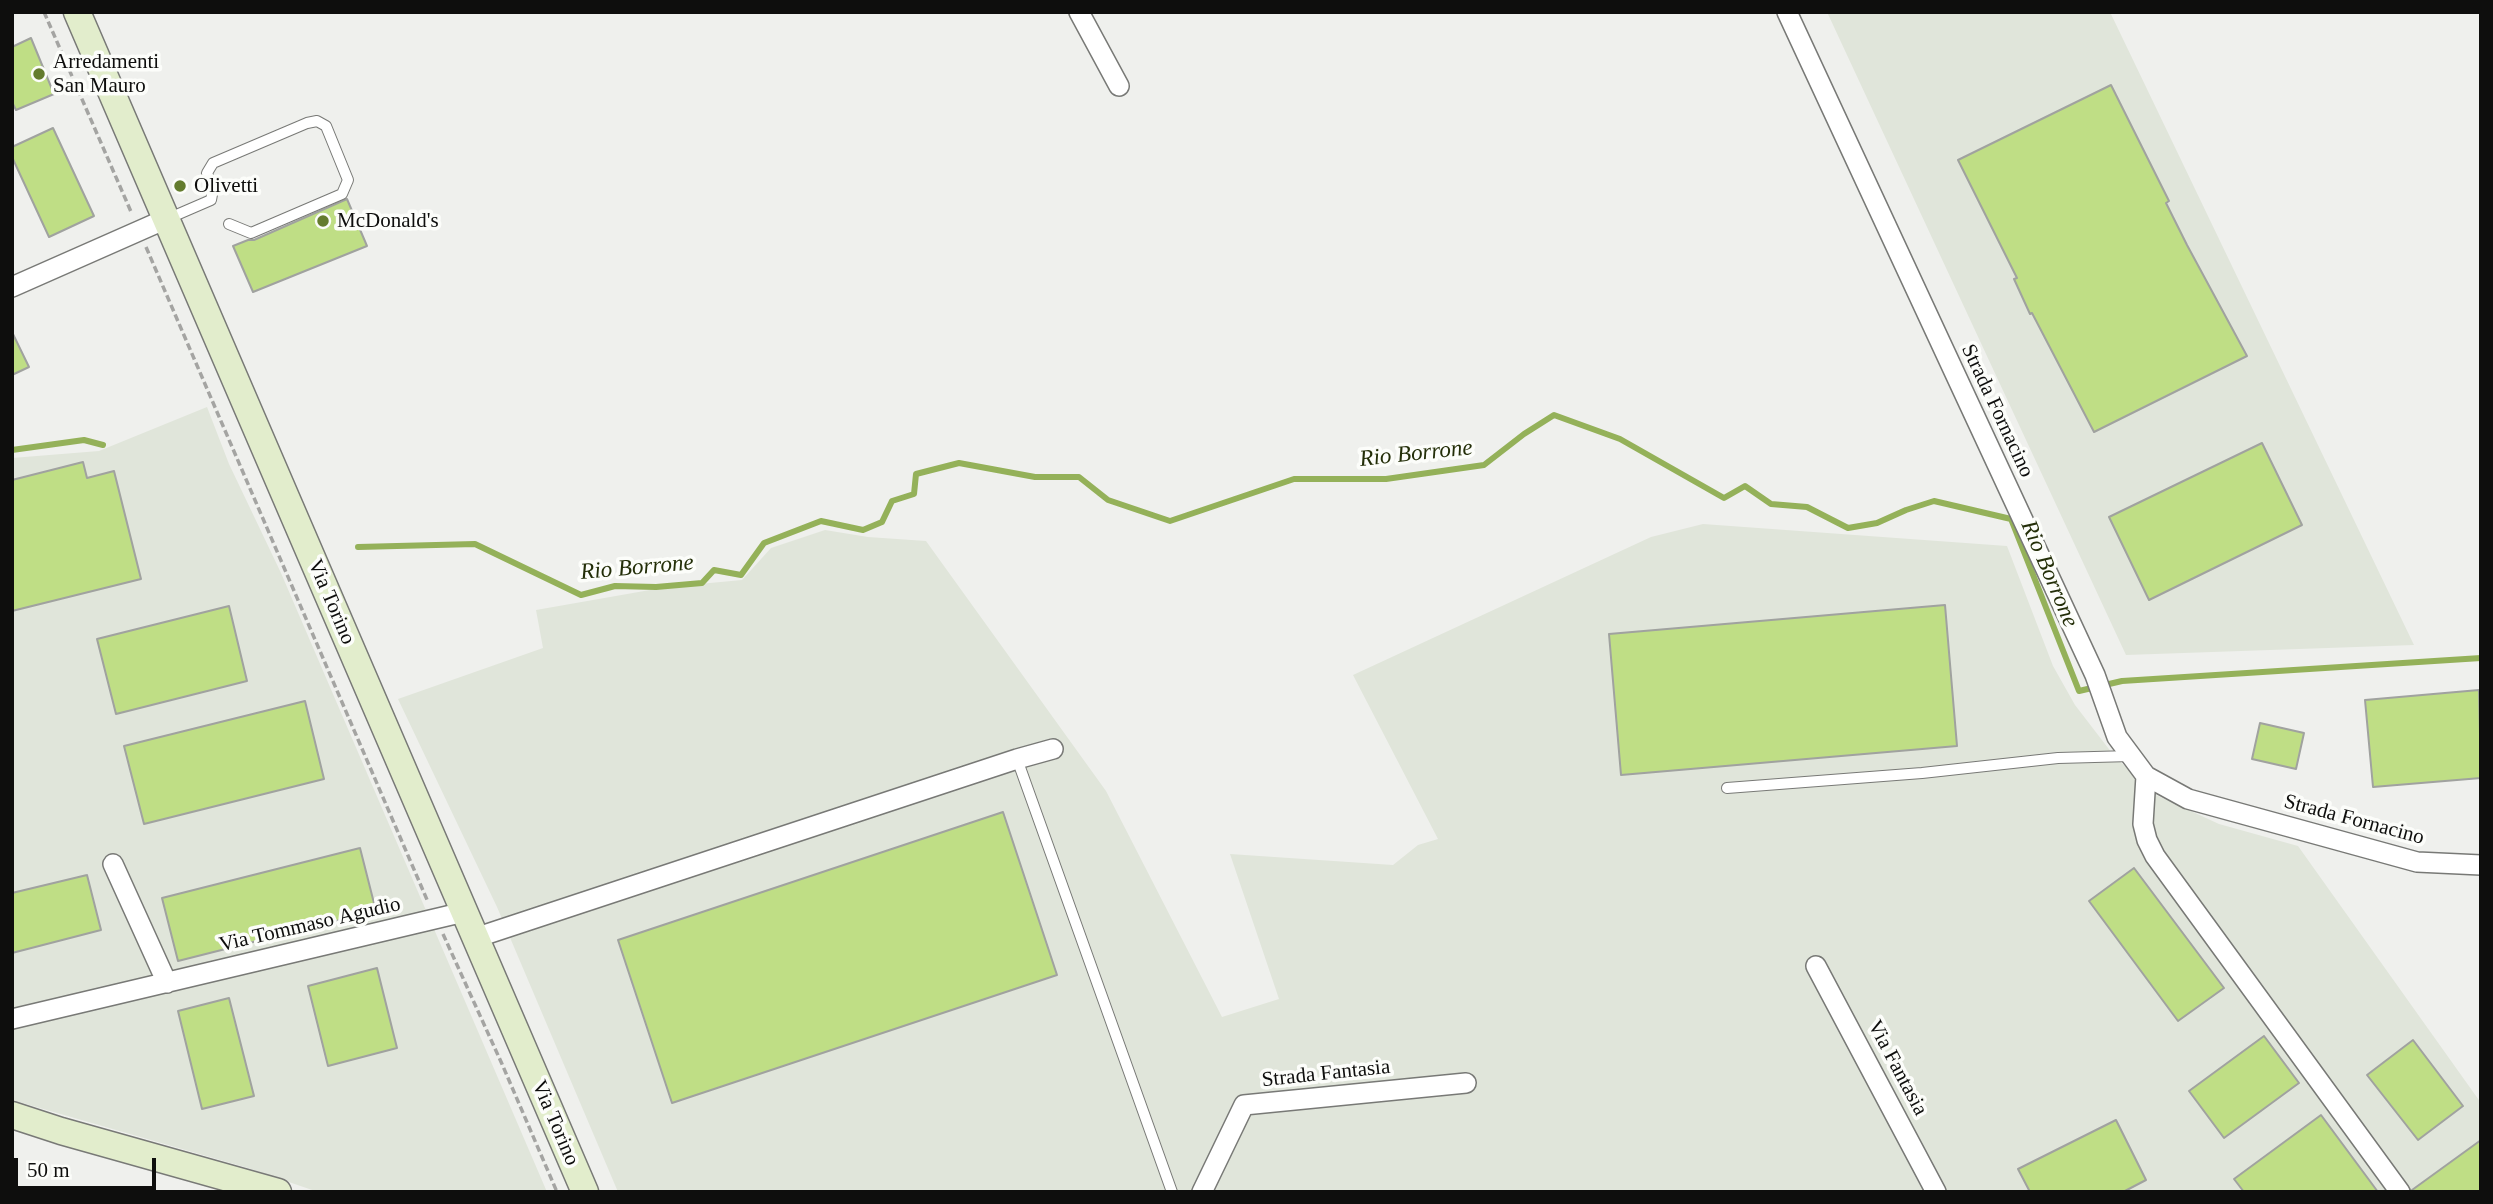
<!DOCTYPE html>
<html>
<head>
<meta charset="utf-8">
<style>
  body { margin:0 }
  #map { position:relative; width:2493px; height:1204px; overflow:hidden; background:#eff0ed; font-family:Georgia,serif }
  canvas { display:block }
  .frame { position:absolute; inset:0; border:14px solid #0e0e0d; pointer-events:none }
  .scale { position:absolute; left:14px; top:1158px; width:142px; height:32px; box-sizing:border-box; border:4px solid #0e0e0d; border-top:0; padding-left:9px; font-size:21px; line-height:24px; white-space:nowrap; color:#0e0e0d; -webkit-text-stroke:5px #fcfdfa; paint-order:stroke }
</style>
</head>
<body>
<div id="map">
<canvas width="2493" height="1204"></canvas>
<div class="frame"></div>
<div class="scale">50 m</div>
</div>
<script>
const ctx = document.querySelector('canvas').getContext('2d');
ctx.lineJoin = 'round';
function fillPath(path, color) {
  ctx.fillStyle = color;
  ctx.fill(path, 'evenodd');
}
function shape(rows) {
  const path = new Path2D();
  for (const r of rows) {
    path.moveTo(r[0], r[1]);
    for (let i = 2; i < r.length; i += 2) path.lineTo(r[i], r[i + 1]);
  }
  return path;
}
function strokePath(path, color, width, dash) {
  ctx.strokeStyle = color;
  ctx.lineWidth = width;
  ctx.lineCap = dash ? 'butt' : 'round';
  ctx.setLineDash(dash || []);
  ctx.stroke(path);
}
function label(font, color, halo, rows, align = 'center') {
  ctx.font = font + ' Georgia,serif';
  ctx.lineWidth = 7;
  ctx.setLineDash([]);
  ctx.textBaseline = 'middle';
  ctx.strokeStyle = halo;
  ctx.fillStyle = color;
  for (const [text, x, y, turn = 0] of rows) {
    ctx.save();
    ctx.translate(x, y);
    ctx.rotate((+turn || 0) * Math.PI / 180);
    ctx.textAlign = isNaN(turn) ? turn : align;
    if (halo) ctx.strokeText(text, 0, 0);
    ctx.fillText(text, 0, 0);
    ctx.restore();
  }
}
const built = shape([
  [1827,12,2110,12,2414,645,2126,655],
  [207,407,229,464,281,573,547,1192,318,1192,248,1168,12,1100,12,458,99,451],
  [1703,524,2007,546,2053,666,2075,705,2115,757,2156,795,2219,824,2298,846,2481,1103,2481,1192,618,1192,497,907,398,699,543,648,536,610,667,587,742,580,771,548,825,530,868,537,926,541,1106,791,1222,1017,1279,999,1230,854,1393,865,1418,845,1438,839,1353,675,1651,537]
]);
const stream = shape([
  [12,450,84,440,103,445],
  [358,547,475,544,581,595,615,586,656,587,702,583,714,570,741,575,764,543,821,521,863,530,882,522,892,501,914,494,916,474,959,463,1035,477,1079,477,1108,500,1170,521,1294,479,1386,479,1484,465,1524,434,1554,415,1620,439,1724,498,1745,486,1771,504,1807,507,1848,528,1877,523,1906,510,1934,501,2011,519,2079,691,2122,681,2481,658]
]);
const building = shape([
  [31,38,54,94,16,110,12,102,12,47,31,38],
  [2111,85,2169,201,2166,203,2187,245,2247,356,2094,432,2032,313,2030,314,2014,279,2017,278,1958,160,2111,85],
  [53,128,94,216,49,237,12,157,12,147,53,128],
  [347,199,367,246,253,292,233,246,248,240,254,240,347,199],
  [12,332,29,367,12,375,12,332],
  [2262,443,2302,525,2149,600,2109,517,2262,443],
  [83,462,87,478,114,471,141,579,12,611,12,480,83,462],
  [1945,605,1957,746,1621,775,1609,634,1945,605],
  [229,606,247,681,116,714,97,639,229,606],
  [2479,690,2481,778,2373,787,2365,700,2479,690],
  [305,701,324,779,144,824,124,746,305,701],
  [2260,723,2304,733,2296,769,2252,759,2260,723],
  [1003,812,1057,975,672,1103,618,940,1003,812],
  [360,848,376,911,178,961,162,898,360,848],
  [2134,868,2224,988,2178,1021,2089,901,2134,868],
  [87,875,101,930,12,953,12,893,87,875],
  [377,968,397,1048,328,1066,308,986,377,968],
  [229,998,254,1096,202,1109,178,1011,229,998],
  [2264,1036,2299,1083,2224,1138,2189,1091,2264,1036],
  [2413,1040,2463,1106,2418,1140,2367,1075,2413,1040],
  [2321,1115,2378,1192,2244,1192,2234,1179,2321,1115],
  [2116,1120,2146,1180,2123,1192,2030,1192,2018,1169,2116,1120],
  [2481,1140,2481,1192,2412,1192,2412,1190,2481,1140]
]);
const path = shape([
  [44,12,132,214],
  [146,247,428,902],
  [443,934,502,1064,557,1192]
]);
const lane = shape([
  [167,219,211,200,213,189,207,173,213,163,307,123,317,121,326,126,348,180,342,194,251,233,229,224],
  [1017,759,1172,1192],
  [1727,788,1922,773,2058,758,2131,756]
]);
const street = shape([
  [1079,12,1119,86],
  [1787,12,2095,675,2117,737,2146,776,2188,799,2417,862,2481,865],
  [12,287,166,219],
  [2146,776,2143,824,2147,840,2155,856,2400,1192],
  [113,864,167,983],
  [475,938,1017,759,1053,749],
  [1816,966,1936,1192],
  [12,1019,464,912],
  [1202,1192,1244,1105,1466,1083]
]);
const secondary = shape([
  [77,12,585,1192],
  [12,1115,61,1131,278,1192]
]);
const markers = [
  [39,74,7,"#647c2e"],
  [180,186,7,"#647c2e"],
  [323,221,7,"#647c2e"]
];
const poiNames = [
  ["Arredamenti",53,62],
  ["San Mauro",53,86],
  ["Olivetti",194,186],
  ["McDonald's",337,221]
];
const streetNames = [
  ["Strada Fornacino",1997,411,65],
  ["Via Torino",331,602,67],
  ["Strada Fornacino",2354,820,15],
  ["Via Tommaso Agudio",310,925,-13],
  ["Via Fantasia",1897,1068,62],
  ["Strada Fantasia",1326,1074,-6],
  ["Via Torino",555,1123,67]
];
const waterNames = [
  ["Rio Borrone",1416,454,-6],
  ["Rio Borrone",637,568,-5],
  ["Rio Borrone",2049,574,67]
];
fillPath(built, '#e0e5da');
strokePath(stream, '#94b159', 6);
fillPath(building, '#bfde85');
strokePath(building, '#a0a29f', 2);
strokePath(lane, '#787976', 12);
strokePath(street, '#787976', 22);
strokePath(secondary, '#787976', 29);
strokePath(path, '#a4a4a2', 3.5, [7, 3.5]);
strokePath(lane, '#fff', 10);
strokePath(street, '#fff', 19);
strokePath(secondary, '#e2edcc', 26);
for (const [x, y, r, color] of markers) {
  const dot = new Path2D();
  dot.arc(x, y, r, 0, 2 * Math.PI);
  ctx.fillStyle = color;
  ctx.fill(dot);
  strokePath(dot, '#fcfdfa', 2.5);
}
label('21px', '#0e0e0d', '#fcfdfa', poiNames, 'left');
label('21px', '#0e0e0d', '#fcfdfa', streetNames);
label('italic 23px', '#232e08', '#fcfdfa', waterNames);
</script>
</body>
</html>
